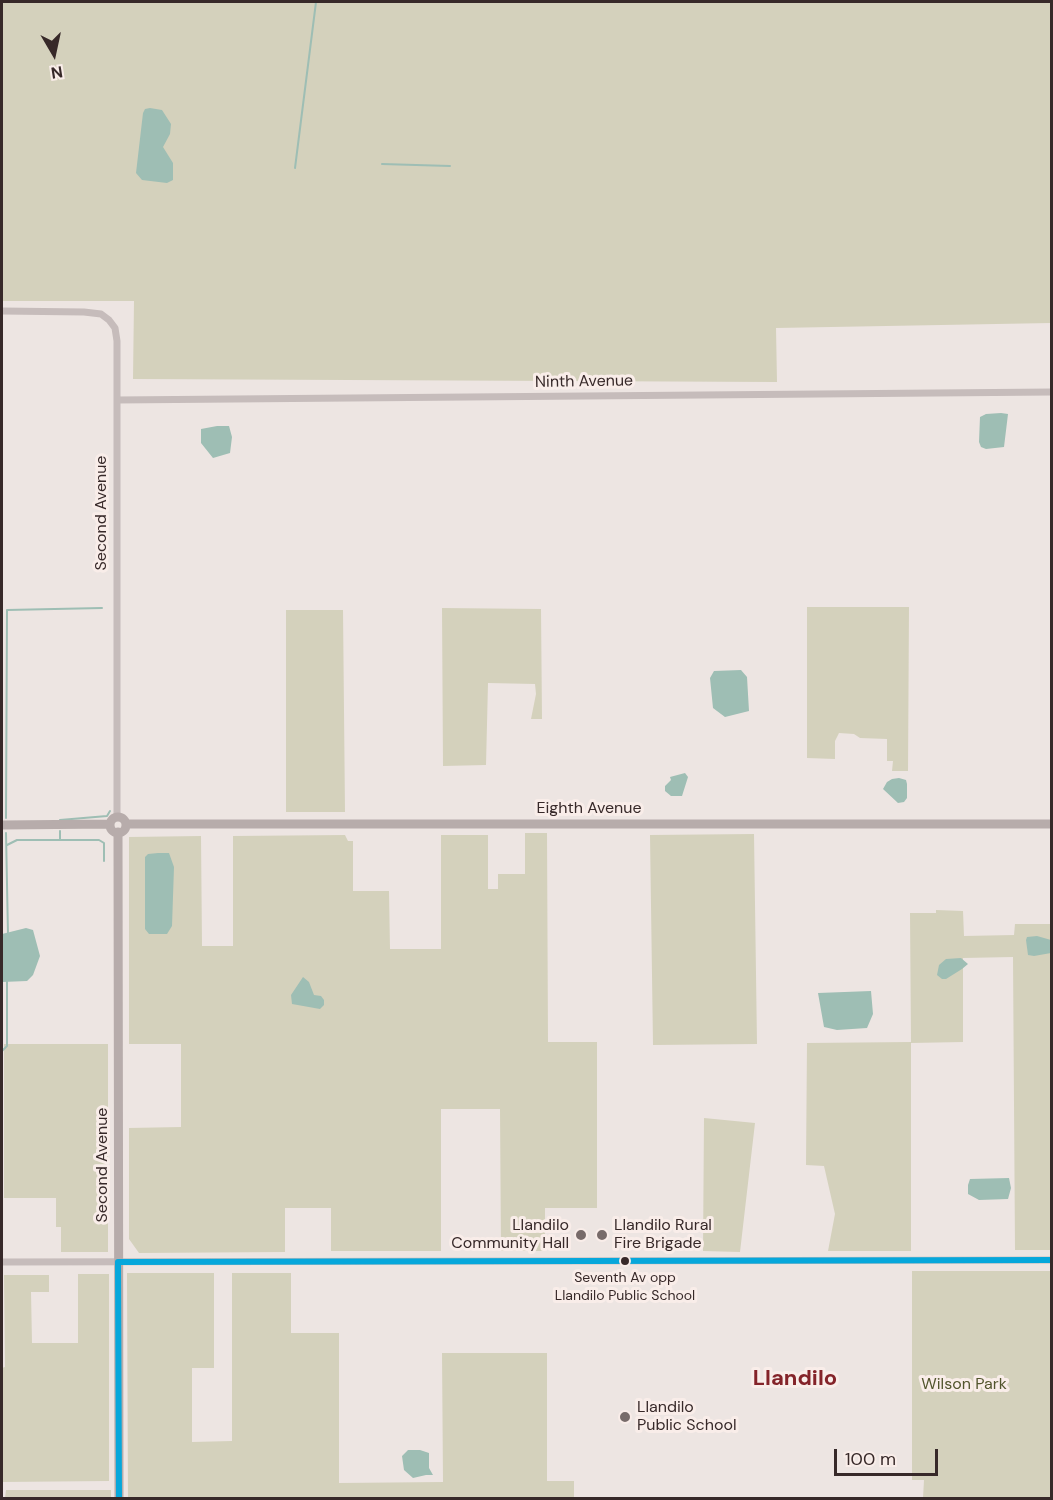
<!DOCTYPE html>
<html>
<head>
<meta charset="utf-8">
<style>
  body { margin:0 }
  #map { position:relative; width:1053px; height:1500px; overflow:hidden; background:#ede5e2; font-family:"DM Sans",sans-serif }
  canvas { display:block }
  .frame { position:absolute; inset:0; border:3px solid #372929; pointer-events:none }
  .north { position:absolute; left:24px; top:24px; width:60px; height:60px; -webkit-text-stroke:4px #f9ede9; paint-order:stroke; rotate:171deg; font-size:16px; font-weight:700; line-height:24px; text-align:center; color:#372929 }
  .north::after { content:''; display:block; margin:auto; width:21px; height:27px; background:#372929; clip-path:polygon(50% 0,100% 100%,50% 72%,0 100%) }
  .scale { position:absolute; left:834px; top:1449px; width:104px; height:27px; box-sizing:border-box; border:3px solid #372929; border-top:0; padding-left:8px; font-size:18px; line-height:21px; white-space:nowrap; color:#372929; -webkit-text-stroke:4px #f9ede9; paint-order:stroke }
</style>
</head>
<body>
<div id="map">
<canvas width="1053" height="1500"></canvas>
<div class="frame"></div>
<div class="north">N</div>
<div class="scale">100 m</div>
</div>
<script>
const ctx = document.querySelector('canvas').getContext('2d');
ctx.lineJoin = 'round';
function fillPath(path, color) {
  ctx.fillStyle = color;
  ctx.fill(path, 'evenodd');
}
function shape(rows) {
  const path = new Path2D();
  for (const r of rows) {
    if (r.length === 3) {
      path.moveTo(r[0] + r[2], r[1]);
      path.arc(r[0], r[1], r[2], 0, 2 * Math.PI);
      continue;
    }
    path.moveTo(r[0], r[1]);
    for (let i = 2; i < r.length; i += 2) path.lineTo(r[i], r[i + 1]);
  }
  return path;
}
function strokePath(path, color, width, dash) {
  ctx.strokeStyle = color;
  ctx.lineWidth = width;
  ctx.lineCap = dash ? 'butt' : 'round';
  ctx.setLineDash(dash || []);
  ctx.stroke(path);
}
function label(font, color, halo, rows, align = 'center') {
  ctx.font = font + ' "DM Sans",sans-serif';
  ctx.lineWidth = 6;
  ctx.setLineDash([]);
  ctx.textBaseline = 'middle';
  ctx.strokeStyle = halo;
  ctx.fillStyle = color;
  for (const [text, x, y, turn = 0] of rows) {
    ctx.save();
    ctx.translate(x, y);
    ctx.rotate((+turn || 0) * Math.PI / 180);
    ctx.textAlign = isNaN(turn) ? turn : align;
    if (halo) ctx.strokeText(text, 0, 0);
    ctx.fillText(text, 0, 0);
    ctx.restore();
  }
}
const green = shape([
  [2,2,1051,2,1051,323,776,328,777,382,133,379,134,301,2,301],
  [807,607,909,607,908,771,892,771,893,761,887,761,887,739,860,738,854,734,839,733,835,741,835,759,807,758],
  [442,608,541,609,542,719,531,719,536,694,535,684,488,683,486,765,443,766],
  [286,610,343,610,345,812,286,812],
  [525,833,547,833,548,1042,597,1042,597,1208,545,1208,545,1251,501,1251,500,1109,441,1109,441,1251,331,1251,331,1208,285,1208,285,1252,139,1253,129,1239,129,1128,181,1127,181,1044,129,1044,129,837,201,836,202,946,233,946,233,836,345,835,348,841,353,841,353,891,389,891,390,949,441,949,441,835,488,835,488,889,498,889,498,874,525,874],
  [754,834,757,1044,653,1045,650,835],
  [936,910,963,911,964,936,1014,935,1015,924,1051,924,1051,1250,1015,1250,1013,957,963,958,963,1042,911,1043,911,1251,828,1251,835,1214,824,1166,806,1165,807,1043,911,1042,910,913,936,913],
  [4,1044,108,1044,108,1252,61,1252,61,1227,56,1227,56,1198,4,1198],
  [704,1118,755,1123,740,1252,703,1251],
  [912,1271,1051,1271,1051,1498,923,1498,924,1480,912,1480],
  [127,1273,214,1273,214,1368,192,1368,192,1442,232,1441,232,1273,291,1273,291,1333,339,1333,339,1483,443,1482,442,1353,547,1353,547,1481,574,1481,574,1498,128,1498],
  [78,1274,109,1274,109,1481,2,1482,2,1368,5,1367,4,1275,49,1275,49,1292,31,1292,32,1343,78,1343],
  [6,1490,111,1490,111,1498,5,1498]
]);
const water = shape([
  [150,108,162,110,171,124,170,134,163,147,173,163,173,180,167,183,142,180,136,173,143,113,145,109],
  [1001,413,1008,414,1004,447,986,449,981,447,979,442,980,417,986,414],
  [217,426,229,426,232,437,230,453,213,458,201,443,201,429],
  [741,670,747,677,749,711,725,717,713,708,710,678,714,671],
  [685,773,688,777,682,796,671,796,665,791,665,786,671,780,670,777],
  [899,778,906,780,907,784,907,798,904,802,898,803,883,789,887,782,892,779],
  [158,853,169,853,174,867,172,926,167,934,149,934,145,929,145,857,148,854],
  [26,928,33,930,40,956,33,975,27,981,2,982,2,934],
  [1037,936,1051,940,1051,953,1034,956,1028,955,1026,940,1027,937],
  [961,958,968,964,962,969,946,979,942,979,937,975,939,965,946,959],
  [303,977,309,982,314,995,321,996,324,1000,324,1005,320,1009,292,1004,291,995],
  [871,991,873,1014,867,1028,837,1030,824,1027,818,993],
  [1009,1178,1011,1188,1008,1199,979,1200,968,1194,968,1185,970,1179],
  [408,1450,420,1450,429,1453,429,1468,433,1475,426,1475,413,1478,404,1470,402,1456]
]);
const stream = shape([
  [382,164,450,166],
  [295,168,316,2],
  [6,818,7,610,102,608],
  [60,820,107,816,110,811],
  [6,833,8,935],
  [60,840,60,831],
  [7,845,17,840,99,840,104,843,104,861],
  [2,1051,7,1046,7,980]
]);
const street = shape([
  [2,311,84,312,101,314,109,320,115,328,117,341,117,817],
  [117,400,1052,392],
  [2,1262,1052,1260]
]);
const secondary = shape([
  [118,825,8],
  [126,824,1052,824],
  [2,825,110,824],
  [118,832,119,1498]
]);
const bus1 = shape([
  [118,1262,1052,1260],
  [118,1262,119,1498]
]);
const markers = [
  [581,1235,6,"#776b6a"],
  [602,1235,6,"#776b6a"],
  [625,1261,5,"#372929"],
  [625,1417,6,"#776b6a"]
];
const busNames = [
  ["Seventh Av opp",625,1278],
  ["Llandilo Public School",625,1296]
];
const streetNames = [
  ["Ninth Avenue",584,382,-1],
  ["Second Avenue",102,513,-90],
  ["Eighth Avenue",589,809],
  ["Second Avenue",103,1165,-90]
];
const poiNames = [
  ["Llandilo",569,1226,"right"],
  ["Community Hall",569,1244,"right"],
  ["Llandilo Rural",614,1226],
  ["Fire Brigade",614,1244],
  ["Llandilo",637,1408],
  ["Public School",637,1426]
];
const parkNames = [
  ["Wilson Park",964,1385]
];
const districtNames = [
  ["Llandilo",795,1379]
];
fillPath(green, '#d4d1bc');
fillPath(water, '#9ebeb4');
strokePath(stream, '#9ebeb4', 2);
strokePath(street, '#c6bcbb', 7);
strokePath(secondary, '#b7acab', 9);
strokePath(bus1, '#06a7db', 6);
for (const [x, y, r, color] of markers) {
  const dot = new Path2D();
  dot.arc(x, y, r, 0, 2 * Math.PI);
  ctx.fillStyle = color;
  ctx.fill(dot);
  strokePath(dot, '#f9ede9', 2);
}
label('14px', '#372929', '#f9ede9', busNames);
label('16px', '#372929', '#f9ede9', streetNames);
label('16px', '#372929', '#f9ede9', poiNames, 'left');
label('16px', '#52552d', '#f9ede9', parkNames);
label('bold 22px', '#842329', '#f9ede9', districtNames);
</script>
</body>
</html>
